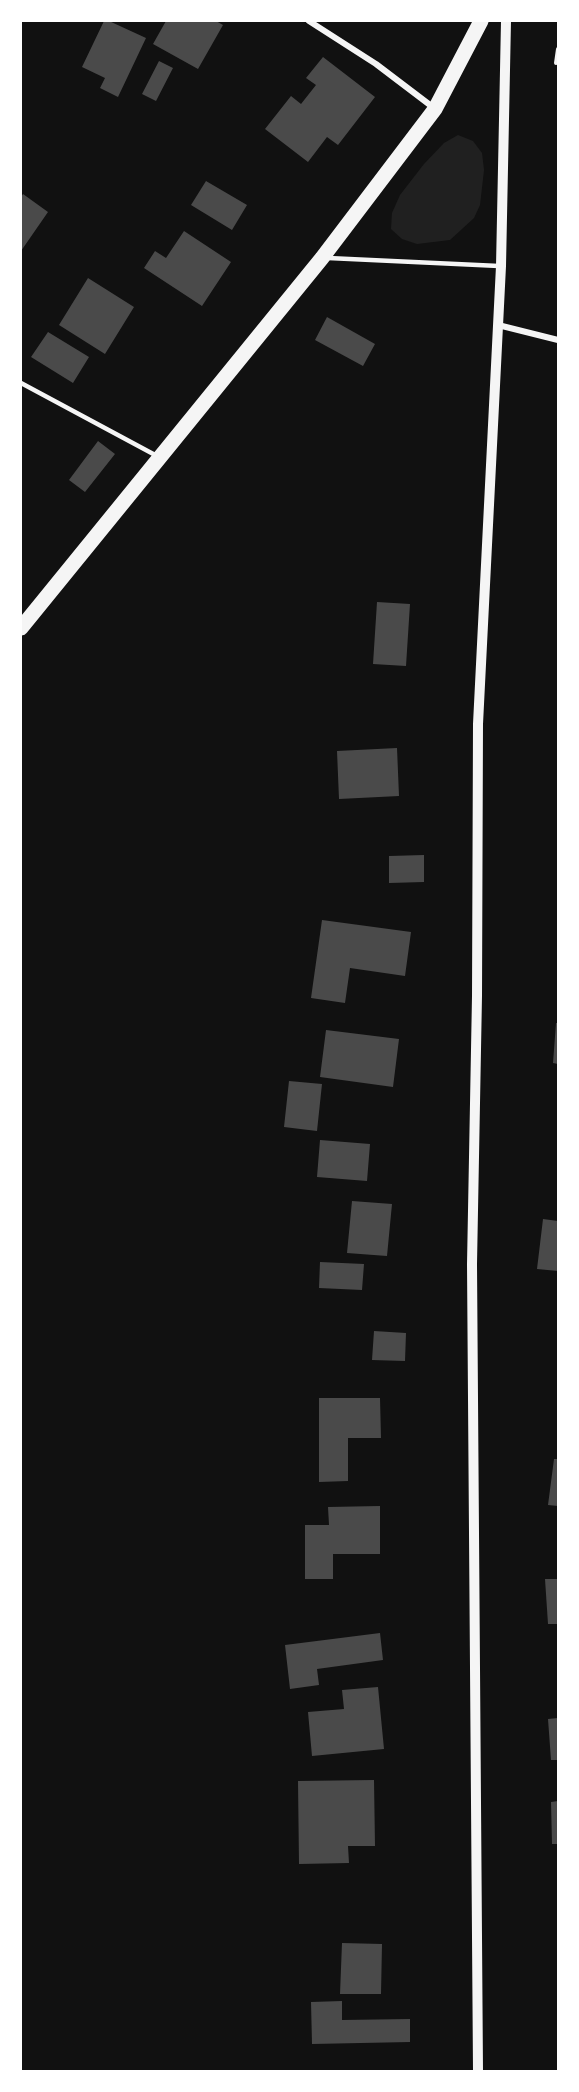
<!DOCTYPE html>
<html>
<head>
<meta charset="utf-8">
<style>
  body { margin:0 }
  #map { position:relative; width:579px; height:2092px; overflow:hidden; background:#111; font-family:"Nunito Sans",sans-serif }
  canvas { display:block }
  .frame { position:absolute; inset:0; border:22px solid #fff; pointer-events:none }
</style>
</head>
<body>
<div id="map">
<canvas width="579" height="2092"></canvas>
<div class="frame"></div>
</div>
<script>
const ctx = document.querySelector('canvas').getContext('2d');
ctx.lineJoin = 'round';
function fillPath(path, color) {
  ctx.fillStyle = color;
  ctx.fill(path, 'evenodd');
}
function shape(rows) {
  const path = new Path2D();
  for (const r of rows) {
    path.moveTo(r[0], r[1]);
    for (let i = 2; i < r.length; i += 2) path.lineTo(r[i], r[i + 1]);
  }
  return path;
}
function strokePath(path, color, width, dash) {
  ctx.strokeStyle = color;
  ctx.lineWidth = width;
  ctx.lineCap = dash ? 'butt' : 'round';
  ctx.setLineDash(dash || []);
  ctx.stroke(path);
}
const green = shape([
  [458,135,473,141,482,153,484,170,480,205,474,218,450,240,417,244,402,239,391,229,392,213,400,195,424,164,444,143]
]);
const building = shape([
  [104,21,109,21,146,38,118,97,100,88,105,78,82,67],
  [166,21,216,21,223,25,198,69,153,44],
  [323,57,375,97,338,145,327,137,308,162,265,129,291,96,301,104,316,85,306,78],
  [159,61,173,68,156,101,142,94],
  [206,181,247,205,232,230,191,205],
  [23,194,48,212,21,251,21,197],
  [184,231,231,262,202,306,144,268,155,251,166,258],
  [88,278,134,307,105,354,59,325],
  [327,317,375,344,363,366,315,340],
  [48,332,89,357,73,383,31,357],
  [98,441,115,454,85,492,69,480],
  [377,602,410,604,406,666,373,664],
  [397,748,399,796,339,799,337,751],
  [424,855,424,882,389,883,389,856],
  [322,920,411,932,405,976,350,968,345,1003,311,998],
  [556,1023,558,1023,558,1064,553,1063],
  [326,1030,399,1039,393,1087,320,1077],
  [289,1081,322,1084,317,1131,284,1127],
  [320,1140,370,1144,367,1181,317,1177],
  [352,1201,392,1204,387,1256,347,1253],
  [543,1219,558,1221,558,1271,537,1269],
  [320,1262,364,1264,362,1290,319,1288],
  [374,1331,406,1333,405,1361,372,1360],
  [319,1398,380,1398,381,1438,348,1438,348,1481,319,1482],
  [554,1459,558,1459,558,1506,548,1505],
  [380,1506,380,1554,333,1554,333,1579,305,1579,305,1525,329,1525,328,1507],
  [545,1579,558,1579,558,1624,548,1624],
  [380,1633,383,1660,317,1669,319,1685,290,1689,285,1645],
  [378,1687,384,1749,312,1756,308,1712,344,1709,342,1690],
  [558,1718,558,1760,551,1760,548,1719],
  [374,1780,375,1846,348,1846,349,1863,299,1864,298,1781],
  [558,1801,558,1844,552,1844,551,1802],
  [342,1943,382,1944,381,1994,340,1994],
  [342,2001,342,2020,410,2019,410,2042,312,2044,311,2002]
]);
const path = shape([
  [556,63,558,49]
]);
const service = shape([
  [328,258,499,266],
  [21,383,157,456]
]);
const minor = shape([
  [309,21,376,64,434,108],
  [498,325,558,340]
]);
const tertiary = shape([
  [478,2071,472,1264,477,996,478,724,501,266,506,21]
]);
const primary = shape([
  [21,628,322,258,435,109,481,21]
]);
fillPath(green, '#202020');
fillPath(building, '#4a4a4a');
strokePath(path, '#f5f5f5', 4);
strokePath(service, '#f5f5f5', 4.5);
strokePath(minor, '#f5f5f5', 6);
strokePath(tertiary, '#f5f5f5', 10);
strokePath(primary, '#f5f5f5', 15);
</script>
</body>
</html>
